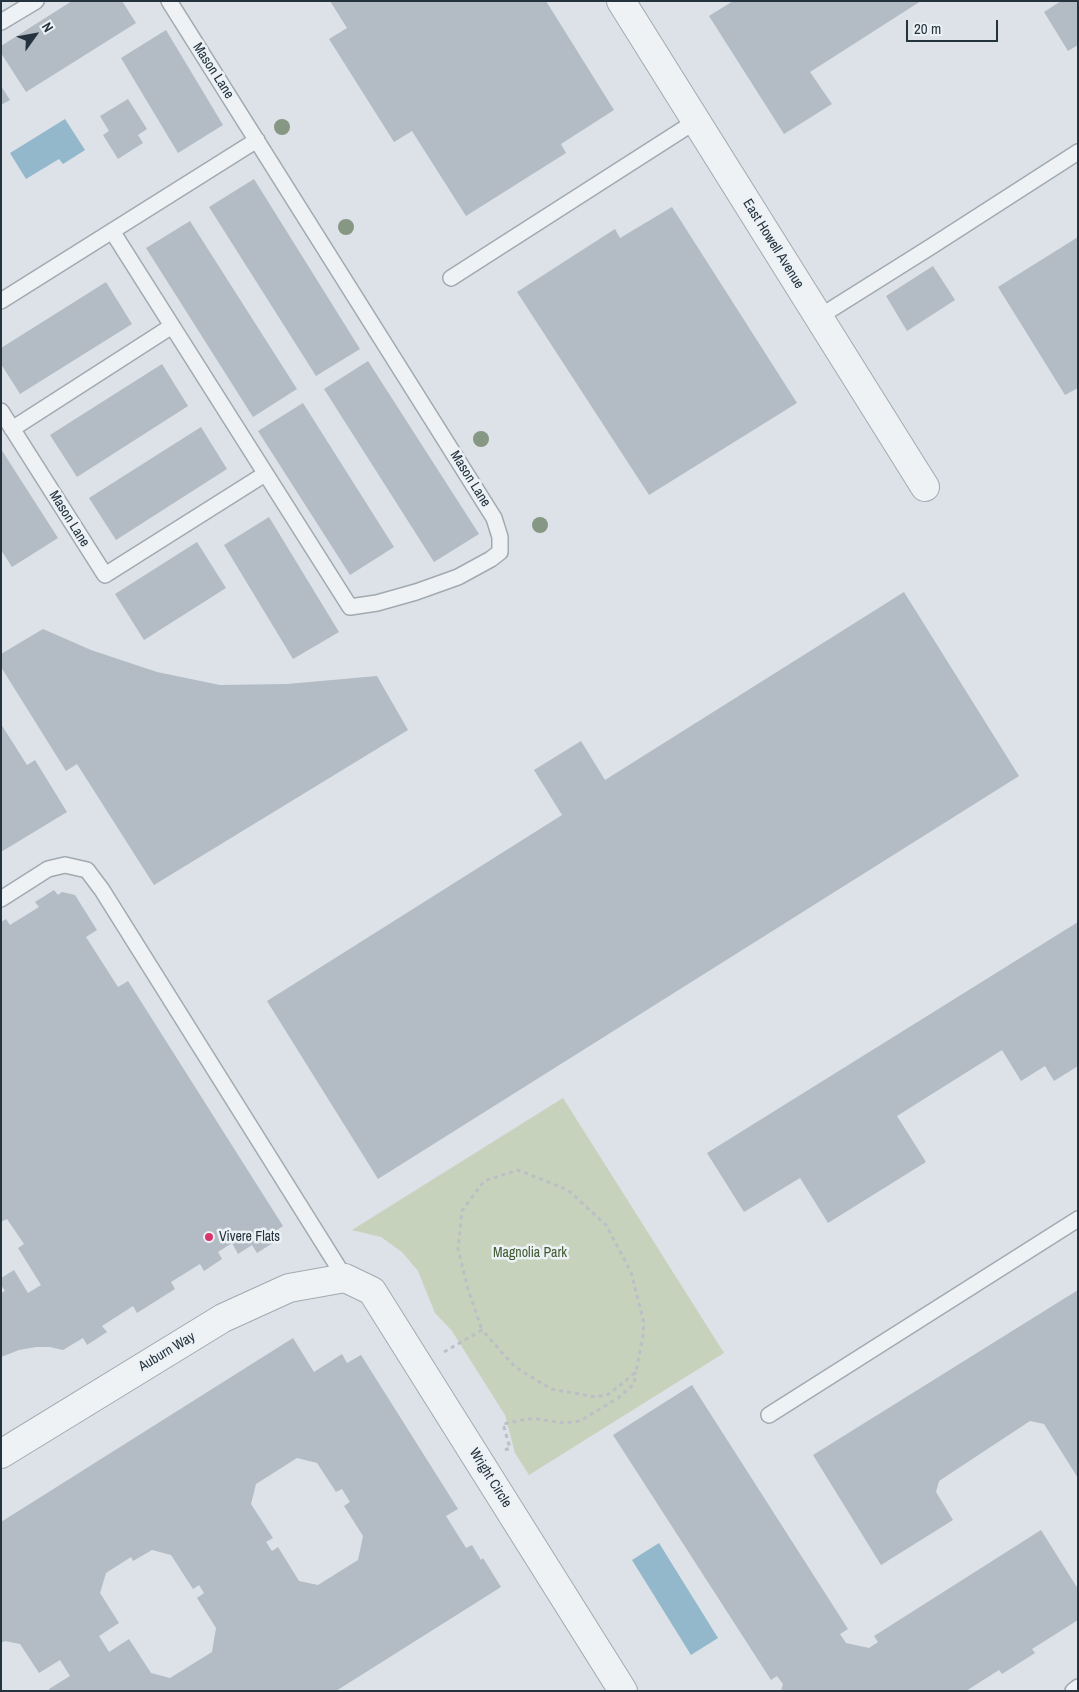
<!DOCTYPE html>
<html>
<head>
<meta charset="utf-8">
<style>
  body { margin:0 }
  #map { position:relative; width:1079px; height:1692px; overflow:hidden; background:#dce2e7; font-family:"Archivo Narrow",sans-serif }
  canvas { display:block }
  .frame { position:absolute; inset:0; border:2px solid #25333f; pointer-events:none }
  .north { position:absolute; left:10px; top:10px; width:50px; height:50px; -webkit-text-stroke:4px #ebf1f5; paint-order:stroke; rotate:58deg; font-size:14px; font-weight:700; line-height:20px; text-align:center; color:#25333f }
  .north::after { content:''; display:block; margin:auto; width:18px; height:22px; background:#25333f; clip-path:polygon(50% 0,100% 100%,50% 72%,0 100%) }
  .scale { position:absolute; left:906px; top:20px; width:92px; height:22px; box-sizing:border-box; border:2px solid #25333f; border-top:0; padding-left:6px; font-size:15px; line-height:18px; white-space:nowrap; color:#25333f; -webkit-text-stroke:4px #ebf1f5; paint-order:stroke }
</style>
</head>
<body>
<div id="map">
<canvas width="1079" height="1692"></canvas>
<div class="frame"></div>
<div class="north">N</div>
<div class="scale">20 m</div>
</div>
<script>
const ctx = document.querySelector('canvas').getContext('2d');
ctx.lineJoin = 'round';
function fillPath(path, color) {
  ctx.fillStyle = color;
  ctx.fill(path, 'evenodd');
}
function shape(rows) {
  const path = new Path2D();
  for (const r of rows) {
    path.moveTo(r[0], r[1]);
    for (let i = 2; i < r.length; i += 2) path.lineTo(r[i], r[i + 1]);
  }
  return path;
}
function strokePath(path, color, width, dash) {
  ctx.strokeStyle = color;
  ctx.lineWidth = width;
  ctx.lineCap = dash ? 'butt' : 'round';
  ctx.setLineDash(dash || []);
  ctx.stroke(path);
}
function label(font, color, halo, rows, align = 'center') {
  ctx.font = font + ' "Archivo Narrow",sans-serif';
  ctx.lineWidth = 5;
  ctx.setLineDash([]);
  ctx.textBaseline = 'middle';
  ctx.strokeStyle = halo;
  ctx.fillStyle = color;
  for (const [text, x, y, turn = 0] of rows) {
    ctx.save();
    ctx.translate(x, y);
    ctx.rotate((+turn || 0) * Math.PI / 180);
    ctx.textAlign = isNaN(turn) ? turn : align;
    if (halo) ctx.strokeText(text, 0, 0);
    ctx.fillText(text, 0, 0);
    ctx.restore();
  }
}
const green = shape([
  [563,1098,724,1353,529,1475,515,1453,505,1415,452,1331,435,1313,418,1271,402,1252,381,1237,352,1230]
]);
const water = shape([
  [65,119,85,150,63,164,59,159,26,179,10,153],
  [659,1543,718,1638,691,1655,632,1560]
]);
const building = shape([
  [72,1,122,1,136,23,26,92,1,53,1,46],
  [330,1,546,1,614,110,561,144,566,153,466,216,412,131,394,142,329,39,347,28],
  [733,1,921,1,810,72,832,104,784,134,709,16],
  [1061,1,1078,1,1078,45,1068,51,1044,12],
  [166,30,223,125,178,153,121,58],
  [1,86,10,100,1,105],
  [128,99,147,129,138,135,143,143,118,159,103,135,109,131,100,116],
  [254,179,360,349,316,376,209,207],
  [672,207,797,403,649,495,517,292,615,229,620,238],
  [190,221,297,389,253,417,146,248],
  [1078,237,1078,388,1065,395,998,287],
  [933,266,955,300,907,331,886,296],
  [106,282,132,324,20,394,1,364,1,348],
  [368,361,479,534,434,562,324,389],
  [162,364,188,406,77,477,50,435],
  [303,403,394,547,350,575,258,431],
  [201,427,227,469,116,540,89,498],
  [1,449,58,538,12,567,1,550],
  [269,517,339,632,293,659,224,545],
  [197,542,226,588,144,640,115,594],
  [904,592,1019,776,378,1179,267,1001,562,815,534,770,581,741,605,780],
  [43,629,91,650,157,672,220,685,287,684,377,676,408,730,154,885,77,764,66,771,1,667,1,654],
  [1,724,27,765,35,760,67,812,1,852],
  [54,890,58,895,62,892,75,895,97,930,86,937,118,987,128,981,283,1226,271,1234,276,1241,257,1253,252,1245,238,1254,232,1243,218,1252,222,1259,204,1271,200,1264,171,1282,175,1289,137,1313,133,1306,102,1326,107,1332,87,1345,83,1338,63,1350,50,1347,36,1347,19,1350,1,1357,1,1293,5,1291,1,1285,1,1278,14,1270,28,1293,41,1285,18,1248,24,1244,7,1219,1,1222,1,922,6,919,10,925,39,907,35,902],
  [1078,922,1078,1066,1054,1081,1045,1066,1021,1081,1002,1050,897,1116,926,1162,828,1223,800,1178,744,1212,707,1153],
  [1078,1290,1078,1478,1044,1424,1030,1421,939,1481,936,1492,953,1520,881,1565,813,1455],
  [293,1338,314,1372,342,1354,347,1363,361,1355,458,1509,446,1516,466,1548,472,1545,481,1560,483,1558,501,1587,336,1691,50,1691,49,1689,70,1676,60,1660,39,1673,20,1644,5,1641,1,1643,1,1522],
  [297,1458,317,1463,336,1492,342,1489,350,1502,344,1506,363,1536,358,1560,318,1585,299,1581,278,1547,272,1551,266,1542,273,1538,251,1504,256,1484],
  [152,1550,171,1555,193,1589,199,1585,204,1593,197,1598,216,1628,212,1652,170,1678,151,1673,129,1639,109,1652,99,1636,119,1623,100,1593,106,1573,131,1557,133,1561],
  [692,1385,848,1629,840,1634,846,1643,869,1648,878,1642,874,1636,1041,1530,1078,1589,1078,1620,1032,1649,1035,1653,1002,1674,999,1670,966,1691,781,1691,783,1684,777,1676,771,1680,613,1435]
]);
const path = shape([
  [444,1352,482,1330,515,1367,551,1389,596,1397,609,1394,636,1372,643,1336,644,1323,631,1272,606,1225,568,1190,518,1170,484,1181,462,1211,458,1249,468,1289,482,1330],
  [505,1450,510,1448,503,1424,527,1419,537,1419,564,1423,580,1421,618,1398,634,1384,636,1372]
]);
const lane = shape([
  [1,22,36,1],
  [112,231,350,607,377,603,416,592,458,577,491,559,500,552,500,537,494,518,169,1],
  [451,278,696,121],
  [1,301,257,140],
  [819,317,932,246,1078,152],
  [1,411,105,575,265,474],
  [12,429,172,326],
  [1,899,48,869,65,865,87,870,102,890,345,1278],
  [769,1415,1078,1219],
  [1073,1691,1078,1687]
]);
const street = shape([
  [621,1,925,487],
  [1,1454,223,1318,289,1288,345,1278,372,1291,623,1691]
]);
const trees = [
  [282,127],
  [346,227],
  [481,439],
  [540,525]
];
const markers = [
  [209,1237,5,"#d8366b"]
];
const streetNames = [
  ["Mason Lane",213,71,57],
  ["East Howell Avenue",773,244,58],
  ["Mason Lane",470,479,58],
  ["Mason Lane",69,519,58],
  ["Auburn Way",167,1352,-31],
  ["Wright Circle",490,1478,58]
];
const poiNames = [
  ["Vivere Flats",219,1237]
];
const parkNames = [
  ["Magnolia Park",530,1253]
];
fillPath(green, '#c6d2bc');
fillPath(water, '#93b8cb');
fillPath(building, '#b3bcc4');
strokePath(lane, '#a1aab1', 18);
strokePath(street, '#a1aab1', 30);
strokePath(path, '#bac0c6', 3, [4, 4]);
strokePath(lane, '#eff2f5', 15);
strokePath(street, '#eff2f5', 28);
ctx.fillStyle = '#869883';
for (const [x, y] of trees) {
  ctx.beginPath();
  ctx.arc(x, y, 8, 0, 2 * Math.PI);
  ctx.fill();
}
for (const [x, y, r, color] of markers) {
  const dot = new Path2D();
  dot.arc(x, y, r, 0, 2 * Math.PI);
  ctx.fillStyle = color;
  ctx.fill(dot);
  strokePath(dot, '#ebf1f5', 2);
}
label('14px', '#25333f', '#ebf1f5', streetNames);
label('14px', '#25333f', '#ebf1f5', poiNames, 'left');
label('14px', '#405b31', '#ebf1f5', parkNames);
</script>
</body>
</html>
